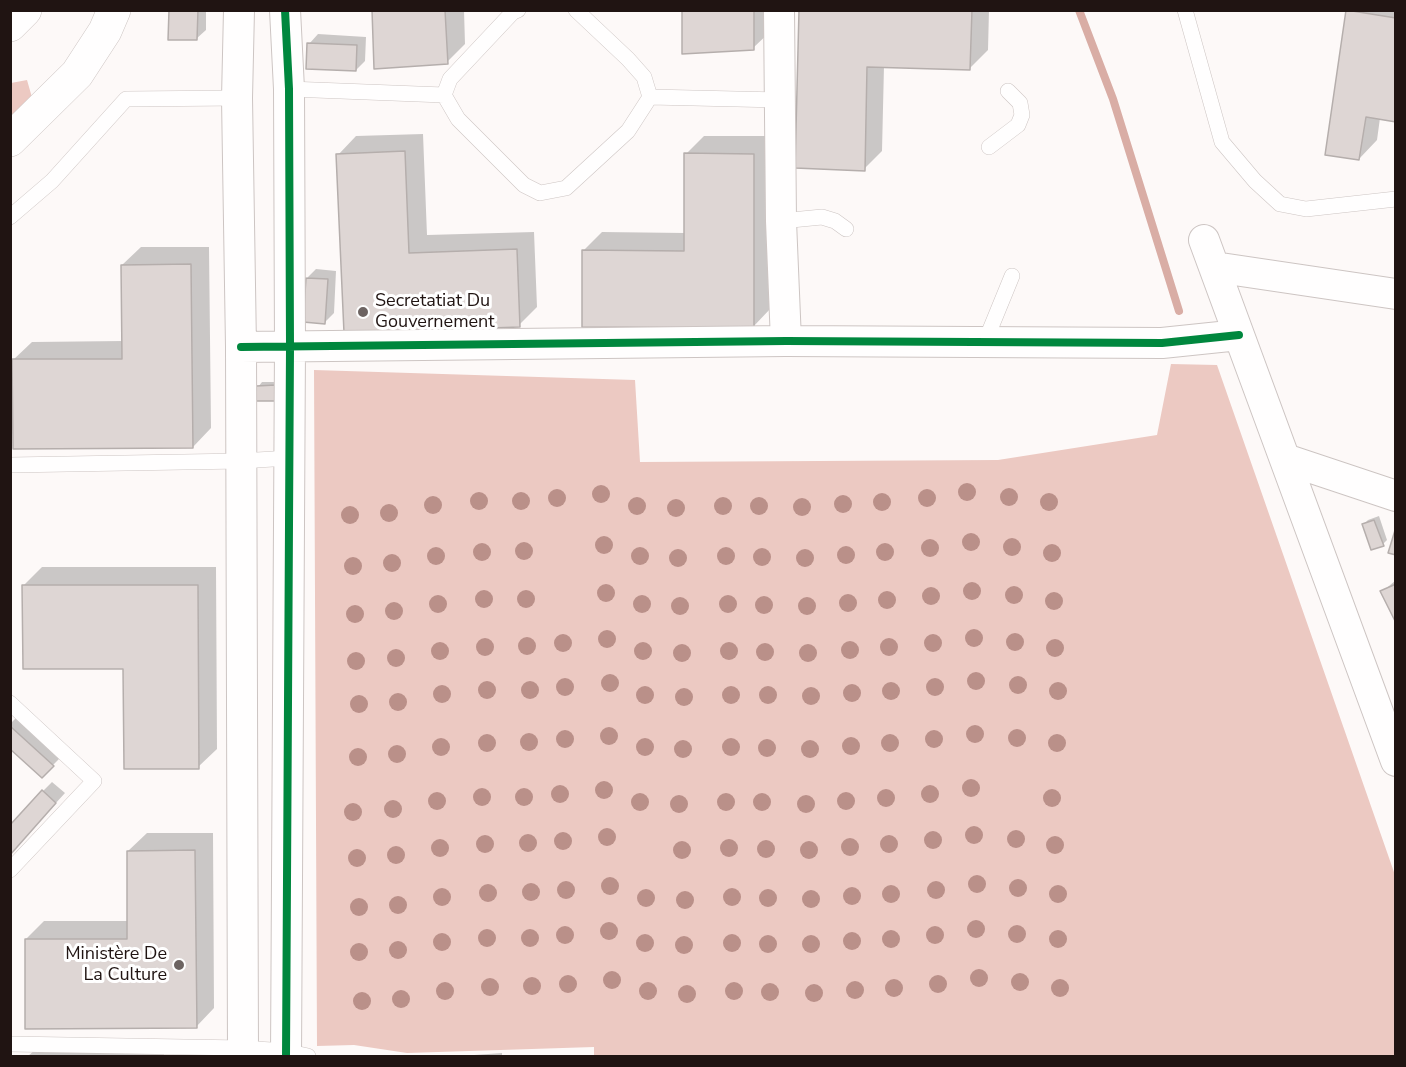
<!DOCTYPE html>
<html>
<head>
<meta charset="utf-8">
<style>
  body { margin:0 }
  #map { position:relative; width:1406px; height:1067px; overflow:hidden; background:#fdf9f8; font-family:"Nunito Sans",sans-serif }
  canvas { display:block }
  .frame { position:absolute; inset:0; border:12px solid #201412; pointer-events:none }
</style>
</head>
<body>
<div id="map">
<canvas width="1406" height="1067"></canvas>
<div class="frame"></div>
</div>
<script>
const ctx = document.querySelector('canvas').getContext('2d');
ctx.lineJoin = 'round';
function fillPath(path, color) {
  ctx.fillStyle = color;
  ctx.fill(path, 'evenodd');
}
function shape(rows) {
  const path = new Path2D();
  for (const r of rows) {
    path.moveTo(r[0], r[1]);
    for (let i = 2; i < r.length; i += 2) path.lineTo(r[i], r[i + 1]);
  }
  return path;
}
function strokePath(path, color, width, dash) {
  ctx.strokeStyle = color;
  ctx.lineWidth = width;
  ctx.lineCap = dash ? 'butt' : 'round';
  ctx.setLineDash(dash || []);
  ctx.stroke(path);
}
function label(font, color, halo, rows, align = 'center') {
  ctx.font = font + ' "Nunito Sans",sans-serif';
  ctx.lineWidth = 6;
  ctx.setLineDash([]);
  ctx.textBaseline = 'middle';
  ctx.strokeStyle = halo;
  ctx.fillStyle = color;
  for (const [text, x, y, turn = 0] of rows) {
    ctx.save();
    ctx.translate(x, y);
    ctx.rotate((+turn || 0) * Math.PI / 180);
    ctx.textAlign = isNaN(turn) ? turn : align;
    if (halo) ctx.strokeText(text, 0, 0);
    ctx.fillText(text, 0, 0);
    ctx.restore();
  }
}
const forest = shape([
  [27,80,33,101,11,120,11,83],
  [1171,364,1217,365,1395,875,1395,1056,594,1056,594,1047,407,1053,354,1045,317,1046,314,370,635,380,640,462,998,460,1157,435]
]);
const shadow = shape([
  [171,10,206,10,206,30,196,39],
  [374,10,464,10,465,44,447,62],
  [684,10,772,10,772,30,753,48],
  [800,10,989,10,988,50,970,68,884,66,882,151,864,169],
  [1348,10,1396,10,1396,120,1380,118,1377,140,1359,159],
  [318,34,366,37,365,61,356,70,309,44],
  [423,134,427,235,534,232,537,307,519,325,345,332,338,155,356,136],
  [704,136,772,136,771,308,753,327,584,250,602,232,686,233,686,154],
  [141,247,209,247,211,428,193,447,13,360,32,342,123,341,122,265],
  [316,269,336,271,334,313,325,322,307,278],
  [262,382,280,382,280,395,258,387],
  [1379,516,1387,540,1383,544,1363,525,1368,520],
  [42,567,216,567,217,749,198,767,125,667,24,585],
  [1396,580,1396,619,1382,592],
  [18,716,62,756,42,776,10,747,10,724],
  [52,782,65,793,16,847,43,791],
  [147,833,213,833,214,1008,196,1027,26,939,44,921,129,921,128,851],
  [36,1049,164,1049,164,1056,28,1056],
  [502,1053,502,1056,459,1056,460,1056]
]);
const stream = shape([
  [1079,10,1113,99,1179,311]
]);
const building = shape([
  [169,10,198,10,197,40,168,40,169,10],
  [372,10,445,10,448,64,374,69,372,10],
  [682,10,754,10,754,50,682,54,682,10],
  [799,10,972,10,970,70,867,67,865,171,795,168,799,10],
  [1346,10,1396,18,1396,122,1366,117,1359,160,1325,155,1346,10],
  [307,43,357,45,356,71,306,69,307,43],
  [405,151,409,253,517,249,520,327,344,333,336,154,405,151],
  [684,153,754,154,754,328,582,327,582,250,684,251,684,153],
  [191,264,193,448,13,449,12,359,122,359,121,265,191,264],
  [306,278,328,279,325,324,303,322,306,278],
  [276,385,276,401,256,401,256,386,276,385],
  [1374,520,1384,546,1371,550,1362,524,1374,520],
  [1396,527,1396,555,1388,553,1396,527],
  [1396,584,1396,623,1380,591,1396,584],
  [22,585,198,585,199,769,124,769,123,669,23,669,22,585],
  [10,726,54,766,42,778,10,749,10,726],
  [42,790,56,803,10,855,10,825,42,790],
  [195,850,197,1028,25,1029,25,939,127,939,127,851,195,850]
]);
const service = shape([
  [576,10,628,59,644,77,650,97,780,100],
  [1185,10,1222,142,1255,181,1280,204,1306,209,1396,199],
  [289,89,444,95,450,79,513,12,518,10],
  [444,95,458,119,524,185,540,193,566,188,628,131,650,97],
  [989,147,1018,125,1022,115,1020,103,1008,91],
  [10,217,52,181,126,99,237,98],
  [781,221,822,217,835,221,846,229],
  [985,342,1012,276],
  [10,465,241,461,289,458],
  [10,703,94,781,10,870],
  [10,1044,243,1048,285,1051,308,1056]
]);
const minor = shape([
  [239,10,237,98,241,347,243,1056],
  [285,10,289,89,290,347,286,1056],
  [779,10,781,221,786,341],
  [1204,240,1396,761],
  [1214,267,1396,294],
  [241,347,786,341,1162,343,1239,335],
  [1285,459,1396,496]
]);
const trunk = shape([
  [10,25,25,10],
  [10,140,77,74,105,31,114,10]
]);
const cycleway = shape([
  [285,10,289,89,290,347,286,1056],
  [241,347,786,341,1162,343,1239,335]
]);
const trees = [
  [967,492],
  [601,494],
  [1009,497],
  [557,498],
  [927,498],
  [479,501],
  [521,501],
  [882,502],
  [1049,502],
  [843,504],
  [433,505],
  [637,506],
  [723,506],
  [759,506],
  [802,507],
  [676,508],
  [389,513],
  [350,515],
  [971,542],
  [604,545],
  [1012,547],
  [930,548],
  [524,551],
  [482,552],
  [885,552],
  [1052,553],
  [846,555],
  [436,556],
  [640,556],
  [726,556],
  [762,557],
  [678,558],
  [805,558],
  [392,563],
  [353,566],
  [972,591],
  [606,593],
  [1014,595],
  [931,596],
  [484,599],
  [526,599],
  [887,600],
  [1054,601],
  [848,603],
  [438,604],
  [642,604],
  [728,604],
  [764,605],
  [680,606],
  [807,606],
  [394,611],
  [355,614],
  [974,638],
  [607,639],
  [1015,642],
  [563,643],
  [933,643],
  [527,646],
  [485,647],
  [889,647],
  [1055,648],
  [850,650],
  [440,651],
  [643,651],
  [729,651],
  [765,652],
  [682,653],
  [808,653],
  [396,658],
  [356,661],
  [976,681],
  [610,683],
  [1018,685],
  [565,687],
  [935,687],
  [487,690],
  [530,690],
  [891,691],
  [1058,691],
  [852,693],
  [442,694],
  [645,695],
  [731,695],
  [768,695],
  [811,696],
  [684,697],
  [398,702],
  [359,704],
  [975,734],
  [609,736],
  [1017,738],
  [565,739],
  [934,739],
  [529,742],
  [487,743],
  [890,743],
  [1057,743],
  [851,746],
  [441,747],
  [645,747],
  [731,747],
  [767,748],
  [683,749],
  [810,749],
  [397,754],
  [358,757],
  [971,788],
  [604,790],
  [560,794],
  [930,794],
  [482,797],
  [524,797],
  [886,798],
  [1052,798],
  [437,801],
  [846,801],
  [640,802],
  [726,802],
  [762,802],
  [679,804],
  [806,804],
  [393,809],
  [353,812],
  [974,835],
  [607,837],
  [1016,839],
  [933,840],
  [563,841],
  [528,843],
  [485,844],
  [889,844],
  [1055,845],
  [850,847],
  [440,848],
  [729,848],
  [766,849],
  [682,850],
  [809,850],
  [396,855],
  [357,858],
  [977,884],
  [610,886],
  [1018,888],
  [566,890],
  [936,890],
  [531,892],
  [488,893],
  [891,894],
  [1058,894],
  [852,896],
  [442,897],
  [732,897],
  [646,898],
  [768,898],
  [811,899],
  [685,900],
  [398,905],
  [359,907],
  [976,929],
  [609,931],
  [1017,934],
  [565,935],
  [935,935],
  [487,938],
  [530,938],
  [891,939],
  [1058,939],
  [852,941],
  [442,942],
  [645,943],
  [732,943],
  [768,944],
  [811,944],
  [684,945],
  [398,950],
  [359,952],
  [979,978],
  [612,980],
  [1020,982],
  [568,984],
  [938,984],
  [532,986],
  [490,987],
  [894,988],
  [1060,988],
  [855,990],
  [445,991],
  [648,991],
  [734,991],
  [770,992],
  [814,993],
  [687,994],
  [401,999],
  [362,1001]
];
const markers = [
  [363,312,6,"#6d6462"],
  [179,965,6,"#6d6462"]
];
const poiNames = [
  ["Secretatiat Du",375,302],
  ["Gouvernement",375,323],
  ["Ministère De",167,955,"right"],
  ["La Culture",167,976,"right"]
];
fillPath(forest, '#ecc9c2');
fillPath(shadow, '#0003');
strokePath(stream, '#d9ada5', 8);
fillPath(building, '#ded6d4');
strokePath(building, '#b5aeac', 1.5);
strokePath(service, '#cdc5c3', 16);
strokePath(minor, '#cdc5c3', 32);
strokePath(trunk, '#cdc5c3', 34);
strokePath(service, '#fffefe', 15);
strokePath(minor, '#fffefe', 30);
strokePath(trunk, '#fffefe', 33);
strokePath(cycleway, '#00873e', 8);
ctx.fillStyle = '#ba9089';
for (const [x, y] of trees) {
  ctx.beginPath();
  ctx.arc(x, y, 9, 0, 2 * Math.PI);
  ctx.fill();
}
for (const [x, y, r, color] of markers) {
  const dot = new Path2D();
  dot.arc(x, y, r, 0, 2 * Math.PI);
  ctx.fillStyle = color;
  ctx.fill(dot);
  strokePath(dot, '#fff', 2);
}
label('18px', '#201412', '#fff', poiNames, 'left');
</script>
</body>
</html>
